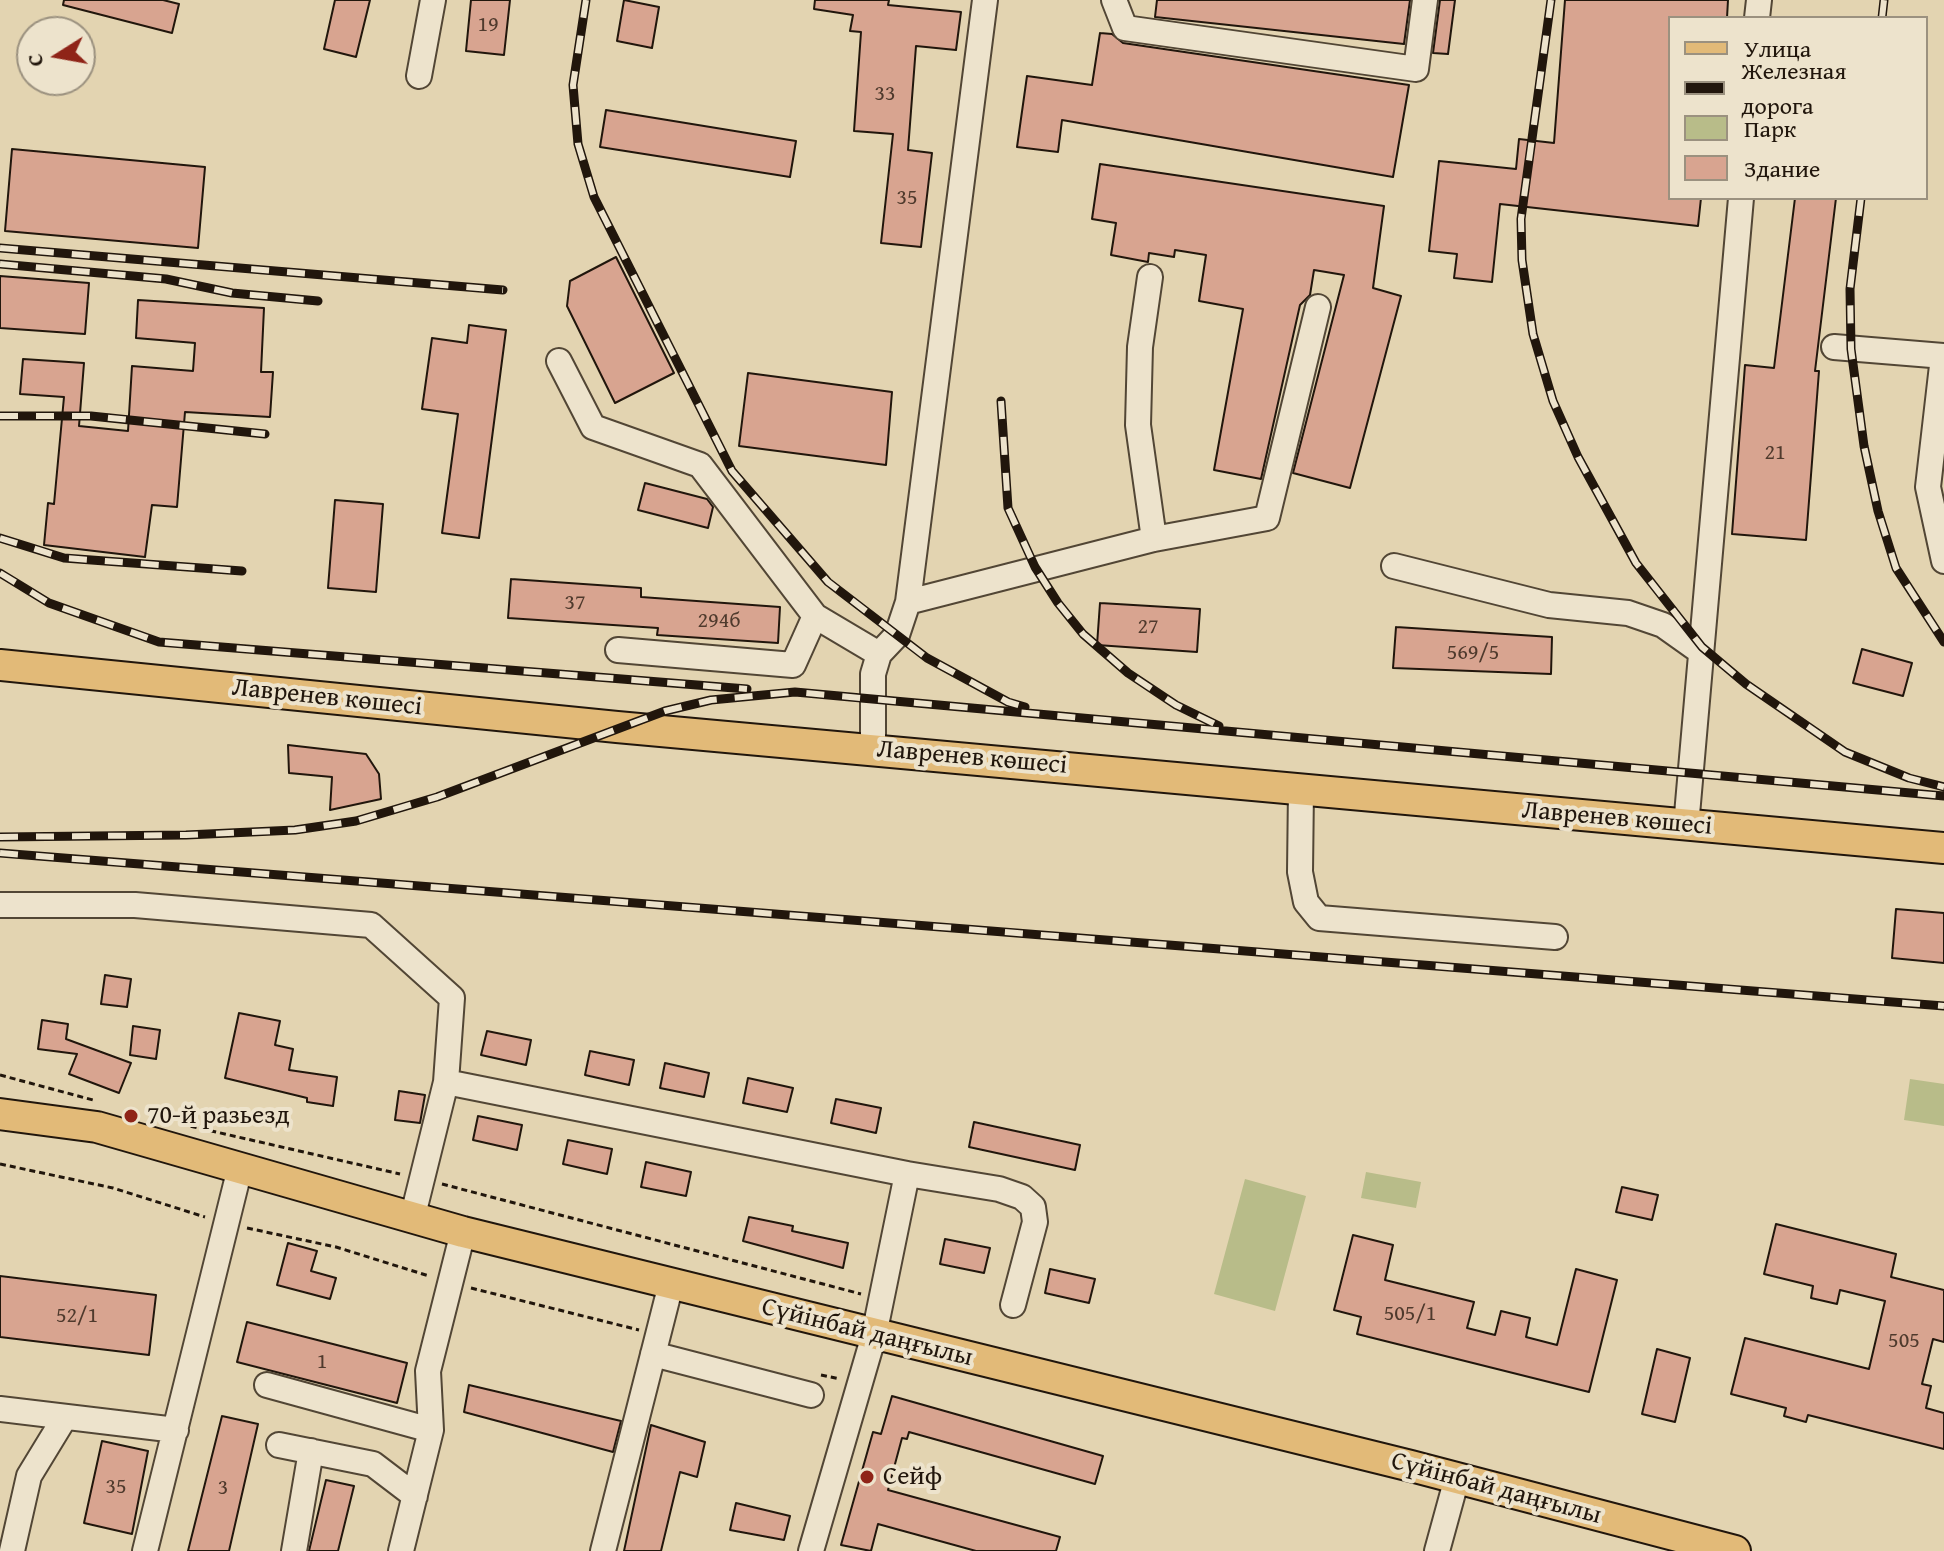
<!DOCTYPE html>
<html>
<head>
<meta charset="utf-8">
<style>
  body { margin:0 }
  #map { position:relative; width:1944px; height:1551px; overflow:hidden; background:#e3d4b1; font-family:"Gentium Book Plus",serif }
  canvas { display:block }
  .legend { position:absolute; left:1668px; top:16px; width:260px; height:184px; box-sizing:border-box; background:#ede3cc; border:2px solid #9b917f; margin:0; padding:10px 14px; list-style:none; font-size:24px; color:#21160c }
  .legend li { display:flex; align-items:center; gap:16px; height:40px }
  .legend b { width:40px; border:2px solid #9b917f }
  .north { position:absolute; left:16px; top:16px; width:80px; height:80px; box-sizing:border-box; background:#ede3cc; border:2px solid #9b917f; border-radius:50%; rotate:259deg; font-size:22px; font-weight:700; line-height:32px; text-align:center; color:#21160c }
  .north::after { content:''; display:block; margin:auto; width:28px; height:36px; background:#8f2418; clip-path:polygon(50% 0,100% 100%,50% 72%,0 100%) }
</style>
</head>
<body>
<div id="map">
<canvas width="1944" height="1551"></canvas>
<ul class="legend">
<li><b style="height:10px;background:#e2ba78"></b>Улица</li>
<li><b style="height:10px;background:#21160c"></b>Железная дорога</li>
<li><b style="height:22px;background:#b8bc89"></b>Парк</li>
<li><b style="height:22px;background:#d8a490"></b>Здание</li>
</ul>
<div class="north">С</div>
</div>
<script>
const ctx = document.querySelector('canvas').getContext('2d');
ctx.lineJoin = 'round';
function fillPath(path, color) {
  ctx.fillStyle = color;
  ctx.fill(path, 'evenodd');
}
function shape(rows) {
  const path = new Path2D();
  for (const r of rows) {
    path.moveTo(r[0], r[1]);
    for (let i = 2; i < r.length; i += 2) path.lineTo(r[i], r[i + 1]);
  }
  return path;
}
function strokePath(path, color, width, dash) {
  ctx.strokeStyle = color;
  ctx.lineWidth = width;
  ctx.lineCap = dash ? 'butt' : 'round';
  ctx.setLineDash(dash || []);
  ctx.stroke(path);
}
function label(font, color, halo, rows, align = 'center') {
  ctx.font = font + ' "Gentium Book Plus",serif';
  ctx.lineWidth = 8;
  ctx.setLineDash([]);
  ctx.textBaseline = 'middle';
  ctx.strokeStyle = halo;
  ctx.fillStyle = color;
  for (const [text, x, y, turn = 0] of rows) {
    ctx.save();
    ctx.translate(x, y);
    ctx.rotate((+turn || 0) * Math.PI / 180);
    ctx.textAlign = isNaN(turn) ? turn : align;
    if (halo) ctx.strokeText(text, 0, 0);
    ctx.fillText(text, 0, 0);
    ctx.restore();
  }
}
const green = shape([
  [1910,1079,1944,1084,1944,1126,1904,1120],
  [1366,1172,1421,1182,1416,1208,1361,1198],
  [1245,1179,1306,1196,1275,1311,1214,1294]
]);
const building = shape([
  [64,0,163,0,179,4,172,33,63,5,64,0],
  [335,0,370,0,356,57,324,49,335,0],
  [471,0,510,0,504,55,466,51,471,0],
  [624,0,659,7,652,48,617,41,624,0],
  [815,0,889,0,888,5,961,12,956,50,916,46,908,150,932,153,921,247,881,243,893,134,854,131,861,32,850,31,853,15,814,9,815,0],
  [1157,0,1410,0,1404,44,1155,17,1157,0],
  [1440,0,1455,0,1448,54,1433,53,1440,0],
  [1565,0,1728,0,1727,18,1670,18,1670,198,1701,198,1698,226,1500,204,1492,282,1454,278,1457,254,1429,251,1439,161,1516,169,1519,139,1554,143,1565,0],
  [1100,33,1112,34,1123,43,1409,85,1393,177,1062,120,1058,152,1017,147,1027,76,1092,85,1100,33],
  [606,110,796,141,790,177,600,147,606,110],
  [12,149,205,167,198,248,5,231,12,149],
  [1100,164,1384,206,1373,288,1401,296,1350,488,1293,473,1344,275,1314,270,1310,295,1300,305,1261,479,1214,470,1243,309,1199,301,1206,255,1175,250,1174,257,1149,253,1148,262,1111,255,1116,223,1092,219,1100,164],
  [1795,198,1836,198,1815,371,1819,371,1806,540,1732,534,1745,365,1774,368,1795,198],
  [616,257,674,373,615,403,567,306,570,281,616,257],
  [0,276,89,283,85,334,0,328,0,276],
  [138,300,264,308,261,372,273,372,270,417,185,412,177,507,152,505,145,557,44,545,48,503,54,504,64,397,20,394,23,359,84,363,79,426,128,431,132,366,193,371,195,343,136,338,138,300],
  [469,325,506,330,479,538,442,533,458,414,422,409,432,338,467,343,469,325],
  [748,373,892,392,886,465,739,446,748,373],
  [645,483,707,499,713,507,708,528,638,510,645,483],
  [335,500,383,504,376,592,328,588,335,500],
  [511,579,641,588,641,597,780,607,778,643,657,635,658,628,508,618,511,579],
  [1100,603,1200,609,1197,652,1097,645,1100,603],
  [1396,627,1552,637,1551,674,1393,668,1396,627],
  [1862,649,1912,663,1903,696,1853,683,1862,649],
  [288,745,366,754,379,774,381,799,330,810,332,777,289,773,288,745],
  [1896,909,1944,913,1944,963,1892,958,1896,909],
  [105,975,131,979,127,1007,101,1004,105,975],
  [239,1013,280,1021,275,1045,293,1049,289,1070,337,1077,333,1106,307,1102,307,1098,225,1078,239,1013],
  [42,1020,68,1024,66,1039,131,1063,119,1093,69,1074,77,1054,38,1049,42,1020],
  [133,1026,160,1030,156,1059,130,1055,133,1026],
  [487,1031,531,1040,526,1065,481,1055,487,1031],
  [590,1051,634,1060,629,1085,585,1075,590,1051],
  [665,1063,709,1073,704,1097,660,1088,665,1063],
  [748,1078,793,1088,787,1112,743,1103,748,1078],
  [399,1091,425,1095,420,1123,395,1120,399,1091],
  [836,1099,881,1108,876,1133,831,1123,836,1099],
  [478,1116,522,1125,517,1150,473,1140,478,1116],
  [974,1122,1080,1145,1075,1170,969,1147,974,1122],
  [568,1140,612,1149,607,1174,563,1164,568,1140],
  [646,1162,691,1172,686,1196,641,1187,646,1162],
  [1622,1187,1658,1195,1652,1220,1616,1212,1622,1187],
  [749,1217,793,1226,792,1231,848,1243,843,1268,743,1241,749,1217],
  [1776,1224,1896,1254,1891,1277,1944,1290,1944,1342,1933,1339,1922,1384,1931,1386,1926,1408,1944,1413,1944,1449,1808,1415,1806,1422,1784,1416,1786,1408,1731,1394,1745,1338,1869,1369,1885,1301,1840,1290,1837,1304,1811,1298,1813,1286,1764,1274,1776,1224],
  [1353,1235,1393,1245,1385,1280,1474,1302,1467,1328,1495,1335,1501,1311,1530,1318,1526,1337,1557,1345,1576,1269,1617,1280,1589,1392,1357,1334,1361,1317,1334,1310,1353,1235],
  [945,1239,990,1248,984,1273,940,1264,945,1239],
  [288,1243,317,1251,311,1271,336,1278,330,1299,277,1285,288,1243],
  [1050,1269,1095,1279,1089,1303,1045,1293,1050,1269],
  [0,1276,156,1295,149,1355,0,1337,0,1276],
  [247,1322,407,1363,397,1403,237,1362,247,1322],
  [1657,1349,1690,1358,1675,1422,1642,1414,1657,1349],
  [469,1385,621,1421,613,1452,464,1412,469,1385],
  [892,1396,1103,1456,1095,1484,909,1432,907,1439,902,1438,888,1490,1060,1537,1056,1551,976,1551,878,1524,871,1551,841,1545,873,1432,881,1434,892,1396],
  [222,1416,258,1424,229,1551,188,1551,222,1416],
  [651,1425,705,1442,697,1477,680,1472,661,1551,624,1551,651,1425],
  [102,1441,148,1451,132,1534,84,1523,102,1441],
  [326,1480,354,1486,338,1551,309,1551,326,1480],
  [736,1503,790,1516,784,1540,730,1530,736,1503]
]);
const path = shape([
  [0,1075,93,1100],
  [181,1124,400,1174],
  [0,1164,113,1188,205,1217],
  [442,1184,861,1294],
  [247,1228,336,1247,429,1276],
  [471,1288,639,1330],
  [821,1375,840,1379]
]);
const minor = shape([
  [1114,0,1125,28,1416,69,1425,0],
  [1757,18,1759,0],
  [419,76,433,0],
  [1150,277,1140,347,1138,425,1154,539],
  [1834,347,1944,356],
  [1943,357,1928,487,1944,561],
  [559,361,593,427,700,465,815,616,879,654],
  [1394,566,1549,605,1628,613,1663,625,1701,652],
  [908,602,1154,539,1267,518,1318,307],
  [618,650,793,665,815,616],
  [873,749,873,674,879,654,897,635,908,602,985,0],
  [1301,789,1300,872,1306,902,1319,918,1555,937],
  [1686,826,1741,198],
  [0,905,135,905,371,925,452,998,446,1082],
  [907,1174,999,1189,1022,1197,1033,1207,1035,1222,1013,1305],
  [412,1219,446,1082,907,1174,874,1335,811,1551],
  [653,1354,811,1395],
  [267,1385,431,1430],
  [0,1409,176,1430],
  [279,1445,373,1464,415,1496],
  [12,1551,29,1476,65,1417],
  [145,1551,240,1168],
  [294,1551,311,1451],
  [401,1551,431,1430,428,1371,463,1232],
  [603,1551,671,1284],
  [1437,1551,1457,1478]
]);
const major = shape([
  [0,665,617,727,1944,848],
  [0,1114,97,1127,463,1232,1411,1466,1735,1551]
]);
const rail = shape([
  [586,0,573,85,578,144,594,197,732,471,828,582,927,658,1008,702,1025,707],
  [1551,0,1521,219,1522,260,1533,334,1553,401,1578,457,1636,563,1702,647,1746,684,1845,752,1909,778,1944,787],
  [1882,18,1884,0],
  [1861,198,1850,289,1851,349,1864,446,1878,511,1896,568,1944,642],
  [0,248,503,290],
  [0,264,166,279,232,293,318,301],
  [1001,401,1008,508,1035,567,1058,603,1083,634,1128,673,1176,705,1219,726],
  [0,416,91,416,265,434],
  [0,538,64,558,242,571],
  [0,573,49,603,159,642,747,689],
  [0,837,186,835,295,830,356,821,437,797,665,711,711,700,795,692,1944,796],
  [0,853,1944,1006]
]);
const markers = [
  [131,1116,8,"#8f2418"],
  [867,1477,8,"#8f2418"]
];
const numberNames = [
  ["19",488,25],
  ["33",885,94],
  ["35",907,198],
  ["21",1775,453],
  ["37",575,603],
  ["294б",719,621],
  ["27",1148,627],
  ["569/5",1473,653],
  ["505/1",1410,1314],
  ["52/1",77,1316],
  ["505",1904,1341],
  ["1",322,1362],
  ["35",116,1487],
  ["3",223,1488]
];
const streetNames = [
  ["Лавренев көшесі",327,698,6],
  ["Лавренев көшесі",972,758,5],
  ["Лавренев көшесі",1617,819,5],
  ["Сүйінбай даңғылы",867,1333,14],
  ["Сүйінбай даңғылы",1496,1489,15]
];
const poiNames = [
  ["70-й разьезд",147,1116],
  ["Сейф",883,1477]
];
fillPath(green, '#b8bc89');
fillPath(building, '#d8a490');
strokePath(building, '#21160c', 2);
strokePath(minor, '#524635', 28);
strokePath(major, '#21160c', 34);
strokePath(path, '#21160c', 3, [6, 4]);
strokePath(minor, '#ede3cc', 24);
strokePath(major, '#e2ba78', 30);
strokePath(rail, '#21160c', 9);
strokePath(rail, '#ede3cc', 6, [18]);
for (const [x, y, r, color] of markers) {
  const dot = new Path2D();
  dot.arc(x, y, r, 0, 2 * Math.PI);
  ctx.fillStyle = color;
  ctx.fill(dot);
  strokePath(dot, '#ede3cc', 3);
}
label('22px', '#4f3a2d', null, numberNames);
label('26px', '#21160c', '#ede3cc', streetNames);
label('26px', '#21160c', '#ede3cc', poiNames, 'left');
</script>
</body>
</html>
